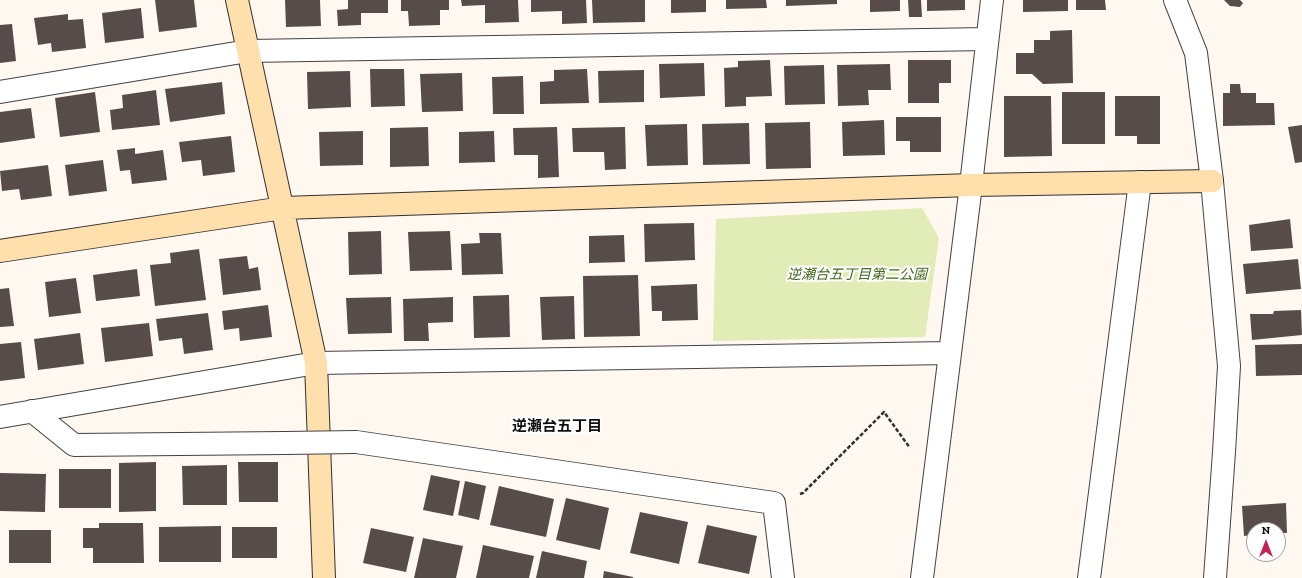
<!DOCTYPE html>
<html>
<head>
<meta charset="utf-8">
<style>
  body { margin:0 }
  #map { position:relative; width:1302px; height:578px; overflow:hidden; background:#fff8f0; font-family:"Zilla Slab",serif }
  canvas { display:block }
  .north { position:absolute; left:1246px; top:522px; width:40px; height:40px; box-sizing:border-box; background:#fff; border:1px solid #9f9f9f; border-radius:50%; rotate:0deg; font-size:11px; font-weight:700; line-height:16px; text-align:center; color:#0f0f0f }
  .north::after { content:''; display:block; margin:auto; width:14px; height:18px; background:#c71e54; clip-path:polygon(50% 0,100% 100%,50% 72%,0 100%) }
</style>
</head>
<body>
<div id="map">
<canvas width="1302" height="578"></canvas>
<div class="north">N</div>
</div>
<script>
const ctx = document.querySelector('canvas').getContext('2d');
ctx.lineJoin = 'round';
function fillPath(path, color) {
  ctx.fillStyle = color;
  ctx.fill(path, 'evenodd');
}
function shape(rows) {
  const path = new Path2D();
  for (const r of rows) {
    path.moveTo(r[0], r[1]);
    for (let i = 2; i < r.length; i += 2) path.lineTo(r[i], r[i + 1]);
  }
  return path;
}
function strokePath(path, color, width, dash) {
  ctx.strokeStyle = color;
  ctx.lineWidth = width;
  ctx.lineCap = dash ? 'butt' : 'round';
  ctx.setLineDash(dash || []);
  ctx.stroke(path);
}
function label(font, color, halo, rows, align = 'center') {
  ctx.font = font + ' "Zilla Slab","Noto Sans JP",serif';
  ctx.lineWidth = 4;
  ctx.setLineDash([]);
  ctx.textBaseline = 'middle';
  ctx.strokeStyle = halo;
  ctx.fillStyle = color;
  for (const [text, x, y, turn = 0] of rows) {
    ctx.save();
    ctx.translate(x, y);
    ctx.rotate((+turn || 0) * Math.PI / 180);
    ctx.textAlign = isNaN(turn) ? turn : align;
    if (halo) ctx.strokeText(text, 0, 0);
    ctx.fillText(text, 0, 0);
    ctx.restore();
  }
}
const green = shape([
  [922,208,939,238,925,337,713,341,716,219]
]);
const building = shape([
  [155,0,194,0,197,27,159,32],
  [285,0,320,0,321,26,286,27],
  [348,0,388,0,388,13,361,13,361,25,338,26,337,10,348,9],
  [401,0,449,0,449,10,440,10,440,25,409,26,408,11,401,11],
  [461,0,518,0,519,22,485,23,485,5,462,6],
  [531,0,586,0,587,23,562,24,562,11,531,12],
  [592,0,645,0,645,22,593,23],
  [671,0,706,0,706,12,671,13],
  [726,0,766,0,767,8,726,9],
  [786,0,837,0,837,4,786,6],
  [870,0,900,0,900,11,870,12],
  [908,0,921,0,922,17,909,17],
  [927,0,965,0,965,10,927,11],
  [1023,0,1068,0,1068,11,1023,12],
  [1076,0,1105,0,1106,10,1076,10],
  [1224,0,1240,0,1243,3,1240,7,1230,6],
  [141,8,144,38,105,43,102,13],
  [68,14,68,20,83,19,86,48,52,52,51,43,38,45,34,18],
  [12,24,16,61,0,63,0,25],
  [1072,30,1073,83,1043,84,1032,74,1016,74,1016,53,1034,53,1034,40,1050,40,1050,31],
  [770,60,772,96,746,97,746,106,725,107,724,68,738,67,738,61],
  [908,60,951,60,951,83,939,83,939,103,908,103],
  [704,63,705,96,660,98,659,64],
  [890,64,891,90,868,90,869,105,838,106,837,65],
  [824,65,825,104,785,105,784,66],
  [370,69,404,69,405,106,371,107],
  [587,69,589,103,540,104,540,82,554,81,554,70],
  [644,70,644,102,599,103,598,71],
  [350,71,351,107,308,109,307,72],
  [462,73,463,111,422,112,420,74],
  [523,76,524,114,493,114,492,77],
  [222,82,225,114,170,122,165,89],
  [1230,84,1240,84,1241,93,1256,93,1256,103,1274,103,1275,125,1223,126,1223,93,1230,93],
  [156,90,160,125,112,130,110,110,123,108,122,95],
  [95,92,100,132,60,137,55,98],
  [1062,92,1105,92,1105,144,1062,144],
  [1004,96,1051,96,1052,156,1004,157],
  [1115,96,1160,96,1160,144,1137,144,1137,136,1115,136],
  [31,108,35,138,0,143,0,112],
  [896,117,941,117,941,152,910,152,910,141,896,141],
  [884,120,885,155,843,156,842,122],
  [810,122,811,168,766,169,765,123],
  [749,123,750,164,703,165,702,124],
  [687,124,688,165,647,166,645,125],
  [1302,125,1302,162,1295,163,1288,127],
  [428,127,429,166,390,167,390,128],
  [557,127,559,177,538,178,538,155,514,155,513,128],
  [625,127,626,169,605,170,604,152,573,152,572,128],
  [363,131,363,165,320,166,319,132],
  [494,131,495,162,459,163,459,132],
  [231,136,235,172,203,176,201,160,182,162,179,142],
  [135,148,135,154,163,150,167,180,132,184,130,170,120,171,117,150],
  [103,160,107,191,69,196,65,165],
  [48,165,52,196,21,200,19,189,2,191,0,171],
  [1290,219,1293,248,1251,251,1249,225],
  [694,223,695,260,645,262,644,224],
  [381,231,382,274,349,275,348,232],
  [450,231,452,270,410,271,408,232],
  [479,233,501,233,503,274,462,275,461,244,480,243],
  [624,235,625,262,589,263,589,236],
  [199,249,206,300,155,306,150,265,171,263,170,253],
  [247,256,249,269,258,267,261,290,223,295,219,259],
  [1298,259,1301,289,1246,294,1243,264],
  [137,269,140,296,96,301,93,275],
  [638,275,640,336,584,337,583,276],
  [76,278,81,313,49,317,45,282],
  [697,284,698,320,662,321,662,311,652,311,651,286],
  [9,288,14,326,0,327,0,289],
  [509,295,510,337,474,338,473,296],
  [574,296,575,339,542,340,540,297],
  [391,297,392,333,348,334,346,298],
  [453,297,453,322,428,323,429,341,404,341,403,299],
  [268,305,272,337,240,341,239,328,224,330,222,311],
  [1301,310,1302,335,1252,340,1250,314,1273,314,1274,311],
  [208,313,213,350,184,354,182,338,159,341,156,319],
  [149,323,153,356,105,362,101,328],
  [80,333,84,364,38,370,34,339],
  [21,342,25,378,0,381,0,344],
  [1302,344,1302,375,1256,376,1255,345],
  [156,462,156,511,119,512,119,463],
  [238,462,278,462,278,502,239,502],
  [227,465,227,505,183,505,182,466],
  [59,469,111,469,111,508,59,508],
  [0,473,46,474,45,512,0,511],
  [431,475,460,481,453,516,423,510],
  [465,481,486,486,479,520,458,515],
  [499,486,554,499,546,537,490,525],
  [566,498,609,508,600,550,556,540],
  [1286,503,1287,533,1278,533,1278,530,1254,530,1254,535,1244,536,1242,506],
  [640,512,688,522,679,564,630,553],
  [99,523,143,523,144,563,93,563,93,548,83,548,83,528,99,528],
  [707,525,757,536,749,574,698,563],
  [221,526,221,562,159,562,159,527],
  [232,527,277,527,277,558,232,558],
  [371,528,414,537,406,572,363,563],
  [9,530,51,530,51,563,9,563],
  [423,538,463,546,456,578,414,578],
  [483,545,534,556,529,578,476,578],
  [542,551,587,561,584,578,536,578],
  [604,571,633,577,633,578,603,578]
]);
const path = shape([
  [800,494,803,493,884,412,910,448]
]);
const street = shape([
  [1175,0,1196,53,1212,181,1229,366,1224,452,1215,578],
  [0,92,248,51,987,39],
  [32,411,74,445,285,443],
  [0,417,316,363,950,353],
  [356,442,774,503,783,578],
  [922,578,971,185,992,0],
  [1089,578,1140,182]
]);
const secondary = shape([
  [237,0,316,363,324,578],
  [0,251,283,208,971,185,1212,181]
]);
const streetBridge = shape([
  [285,443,356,442]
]);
const parkNames = [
  ["逆瀬台五丁目第二公園",857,275]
];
const neighbourhoodNames = [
  ["逆瀬台五丁目",557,427]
];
fillPath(green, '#e1ecb7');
fillPath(building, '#584c4a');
strokePath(street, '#424242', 24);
strokePath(secondary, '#313131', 24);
strokePath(path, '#313131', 2.5, [4, 2]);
strokePath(street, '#fff', 22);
strokePath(secondary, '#ffdfab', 22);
strokePath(streetBridge, '#424242', 24, []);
strokePath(streetBridge, '#fff', 22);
label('italic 14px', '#416b1b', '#fff', parkNames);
label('bold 15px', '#0f0f0f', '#fff', neighbourhoodNames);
</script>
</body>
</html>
